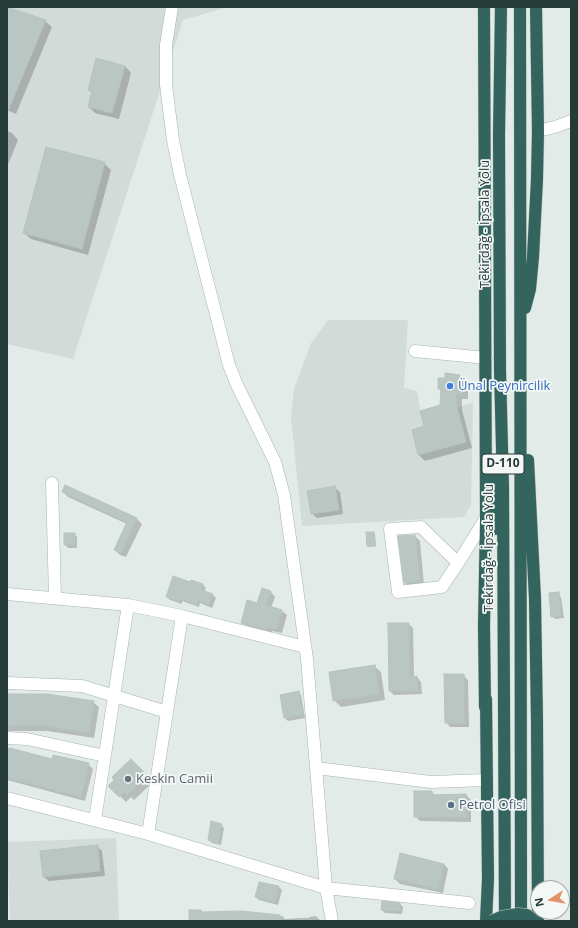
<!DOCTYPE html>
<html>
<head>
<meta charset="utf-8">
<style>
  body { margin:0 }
  #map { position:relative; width:578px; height:928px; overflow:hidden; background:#e3ebe8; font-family:"Open Sans",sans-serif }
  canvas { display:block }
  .frame { position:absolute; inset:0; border:8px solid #253b37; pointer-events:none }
  .north { position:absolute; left:530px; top:880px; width:40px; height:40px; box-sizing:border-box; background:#f3f8f6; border:1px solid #a1acaa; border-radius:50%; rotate:258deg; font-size:11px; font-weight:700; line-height:16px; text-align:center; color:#253b37 }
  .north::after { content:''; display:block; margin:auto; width:14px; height:18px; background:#e3916a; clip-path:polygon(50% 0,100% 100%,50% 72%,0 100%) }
</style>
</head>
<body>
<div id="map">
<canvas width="578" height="928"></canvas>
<div class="frame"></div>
<div class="north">N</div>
</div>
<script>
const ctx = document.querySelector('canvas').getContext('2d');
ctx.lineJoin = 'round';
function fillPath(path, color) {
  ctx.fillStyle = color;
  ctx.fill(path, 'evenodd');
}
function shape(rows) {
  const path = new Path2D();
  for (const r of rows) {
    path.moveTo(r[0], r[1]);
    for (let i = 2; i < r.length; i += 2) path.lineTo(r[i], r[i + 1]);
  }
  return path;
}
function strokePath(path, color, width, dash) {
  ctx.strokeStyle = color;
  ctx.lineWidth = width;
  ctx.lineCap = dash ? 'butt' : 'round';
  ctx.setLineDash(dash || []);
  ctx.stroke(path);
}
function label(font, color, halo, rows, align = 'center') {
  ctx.font = font + ' "Open Sans",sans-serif';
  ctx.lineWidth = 3.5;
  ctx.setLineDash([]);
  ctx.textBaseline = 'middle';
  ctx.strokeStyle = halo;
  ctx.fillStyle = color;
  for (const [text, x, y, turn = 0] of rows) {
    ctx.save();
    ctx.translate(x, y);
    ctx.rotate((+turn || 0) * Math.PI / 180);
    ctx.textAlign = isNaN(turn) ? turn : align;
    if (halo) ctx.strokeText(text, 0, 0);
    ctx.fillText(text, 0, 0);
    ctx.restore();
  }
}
const built = shape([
  [7,7,228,7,183,20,73,359,7,344],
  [328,320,408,320,404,388,417,391,422,419,473,402,471,505,464,517,302,526,291,417,294,389,311,343],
  [116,838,119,921,10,921,7,842]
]);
const shadow = shape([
  [7,8,45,21,52,27,16,114,7,110],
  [125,66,131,73,119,119,95,113,89,107,92,93,89,90],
  [7,131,12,133,18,140,7,167],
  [104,163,111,170,88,255,31,239,24,233],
  [459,376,465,382,465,386,468,389,468,399,462,399,462,410,472,448,425,461,419,455,425,427,441,406,442,392,439,389,439,379,446,379],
  [65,486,137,519,142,524,126,557,120,555,115,550,127,524,68,497,63,492],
  [335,488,340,492,343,514,317,518,312,513],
  [374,533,375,534,376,546,369,547,368,546],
  [74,534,77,537,77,548,68,548,65,544],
  [415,536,420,541,424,586,410,587,405,583],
  [192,581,203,585,206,588,204,592,213,595,216,598,212,608,200,603,199,607,182,601,182,604,170,600,167,597,191,583],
  [271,592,275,597,271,608,282,611,287,615,282,633,272,631,272,634,247,627,242,623,257,604],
  [558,594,561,597,564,618,555,619,552,616],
  [409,624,413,628,414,678,417,677,421,682,422,694,394,695,390,691],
  [374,666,381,672,385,700,341,707,334,700],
  [463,675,468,680,469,727,450,727,446,722],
  [298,692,301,695,305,718,288,721,285,718],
  [7,695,93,702,99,707,94,738,47,731,7,731],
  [7,748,53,760,88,764,93,769,85,801,7,780],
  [131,760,153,782,134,800,131,797,126,802,110,786],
  [432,792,435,796,466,795,471,800,471,822,420,821,415,816],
  [221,825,224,828,221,845,212,843,209,840],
  [97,846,102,851,105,876,49,881,44,877],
  [444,864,448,869,443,893,400,884,395,879],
  [279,887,282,890,278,905,259,900,256,897],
  [400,904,403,907,402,914,385,913,382,910],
  [200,911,202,913,241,912,282,916,285,919,300,918,309,918,309,917,316,916,321,921,324,921,190,921]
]);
const building = shape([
  [7,7,46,20,7,113,7,7],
  [96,58,125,66,112,113,88,107,92,91,88,90,96,58],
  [46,147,105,162,82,249,23,233,46,147],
  [445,373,460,375,459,382,462,381,462,394,456,393,456,403,466,442,418,455,412,430,424,426,420,411,440,405,441,389,438,389,438,378,445,378,445,373],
  [65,485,137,518,121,553,114,550,127,522,62,492,65,485],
  [335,486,339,510,311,514,307,491,335,486],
  [366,532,374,532,375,546,367,546,366,532],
  [64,533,75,533,75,545,64,545,64,533],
  [415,535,420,581,404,583,398,536,415,535],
  [173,576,190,582,191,580,203,584,201,590,213,594,209,605,198,601,196,605,180,599,179,602,166,597,173,576],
  [262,588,271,591,266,605,282,610,277,629,268,627,267,630,241,623,247,600,257,603,262,588],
  [559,592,561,616,551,617,549,593,559,592],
  [388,623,409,623,410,677,417,676,418,691,389,691,388,623],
  [375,665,379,694,333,701,329,672,375,665],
  [444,674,464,674,464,723,445,723,444,674],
  [299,691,303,715,284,718,280,695,299,691],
  [7,694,47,694,94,701,89,733,41,725,7,726,7,694],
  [10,748,52,759,53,755,89,763,81,797,7,778,7,760,10,748],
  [131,759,147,775,127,795,124,792,119,797,108,786,114,780,112,777,131,759],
  [414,791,432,791,432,795,466,794,467,817,414,817,414,791],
  [211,821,222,824,218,843,208,840,211,821],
  [98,845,100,871,43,877,40,851,98,845],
  [400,853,444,864,438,889,394,879,400,853],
  [259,882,279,886,275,902,255,897,259,882],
  [382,901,400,903,400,911,381,910,382,901],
  [189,910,201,910,201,912,241,911,280,915,280,921,189,921,189,910]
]);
const minor = shape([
  [172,7,166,45,166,85,173,140,180,175,229,365,237,385,275,462,284,495,307,659,326,888,332,921],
  [538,131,555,127,571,121],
  [415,351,486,358],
  [52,483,55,598],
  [458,563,421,527,390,529,398,592,442,587,458,563,486,518],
  [7,594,128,605,182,616,305,647],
  [7,683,82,686,167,712],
  [7,738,27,739,105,756],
  [316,768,431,782,486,780],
  [7,798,148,834,326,888,469,903],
  [95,820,128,605],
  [148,834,182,616]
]);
const highway = shape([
  [484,7,486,518,484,626,485,707],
  [501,7,499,135,500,370,503,487,505,921],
  [520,7,521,921],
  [525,308,530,289,533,257,537,179,538,131,536,7],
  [528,460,535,599,537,721,538,921],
  [495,529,496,471],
  [486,699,488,879,486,921]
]);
const highwayBridge = shape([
  [492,921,501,917,518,914,527,915,535,921]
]);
const markers = [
  [450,386,4,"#3f7fe0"],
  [128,779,4,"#6b7280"],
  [451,805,4,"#5c6f8a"]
];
const shields = [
  [503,464,42]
];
const shieldNames = [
  ["D-110",503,464]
];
const streetNames = [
  ["Tekirdağ - İpsala Yolu",485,224,-90],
  ["Tekirdağ - İpsala Yolu",489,548,-90]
];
const shopNames = [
  ["Ünal Peynircilik",458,386]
];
const worshipNames = [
  ["Keskin Camii",136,779]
];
const serviceNames = [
  ["Petrol Ofisi",459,805]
];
fillPath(built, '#d2dbd7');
fillPath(shadow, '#0003');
fillPath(building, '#b9c6c2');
strokePath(building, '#b6c4c0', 1);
strokePath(minor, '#a6b3af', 13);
strokePath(highway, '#c2c8c7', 13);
strokePath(minor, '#fff', 12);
strokePath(highway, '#34645e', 12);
strokePath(highwayBridge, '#c2c8c7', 13, []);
strokePath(highwayBridge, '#34645e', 12);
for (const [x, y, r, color] of markers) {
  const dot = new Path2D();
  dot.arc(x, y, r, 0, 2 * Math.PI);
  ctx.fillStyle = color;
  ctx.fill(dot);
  strokePath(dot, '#f3f8f6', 1.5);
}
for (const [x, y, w] of shields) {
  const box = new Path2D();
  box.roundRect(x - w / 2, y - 10, w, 20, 3);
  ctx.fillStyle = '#f3f8f6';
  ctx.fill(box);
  strokePath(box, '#253b37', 1);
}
label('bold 12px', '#253b37', null, shieldNames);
label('13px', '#253b37', '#f3f8f6', streetNames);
label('13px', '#366cbe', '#f3f8f6', shopNames, 'left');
label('13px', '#5b616d', '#f3f8f6', worshipNames, 'left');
label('13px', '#4e5e75', '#f3f8f6', serviceNames, 'left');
</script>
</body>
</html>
